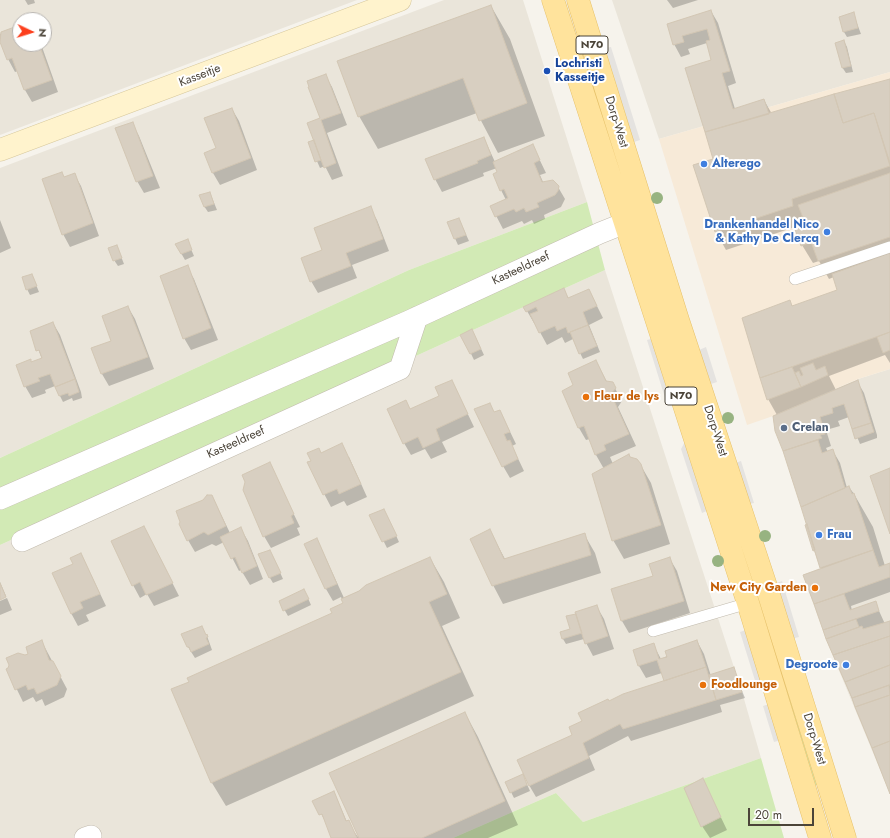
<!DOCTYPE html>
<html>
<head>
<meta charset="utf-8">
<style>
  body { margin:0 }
  #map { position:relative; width:890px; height:838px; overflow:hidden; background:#f6f3ec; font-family:Jost,sans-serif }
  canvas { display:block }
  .north { position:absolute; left:12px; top:12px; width:40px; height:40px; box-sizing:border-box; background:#fff; border:1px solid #b7b4b0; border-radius:50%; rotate:94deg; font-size:11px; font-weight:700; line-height:16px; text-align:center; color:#4b4439 }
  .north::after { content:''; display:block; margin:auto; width:14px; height:18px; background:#fc3f1d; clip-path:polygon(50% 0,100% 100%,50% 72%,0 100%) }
  .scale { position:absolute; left:748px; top:808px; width:66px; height:18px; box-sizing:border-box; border:2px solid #4b4439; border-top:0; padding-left:5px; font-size:12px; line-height:14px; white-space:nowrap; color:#4b4439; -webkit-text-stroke:3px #fff; paint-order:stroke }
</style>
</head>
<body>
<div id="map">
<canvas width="890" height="838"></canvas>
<div class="north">N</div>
<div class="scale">20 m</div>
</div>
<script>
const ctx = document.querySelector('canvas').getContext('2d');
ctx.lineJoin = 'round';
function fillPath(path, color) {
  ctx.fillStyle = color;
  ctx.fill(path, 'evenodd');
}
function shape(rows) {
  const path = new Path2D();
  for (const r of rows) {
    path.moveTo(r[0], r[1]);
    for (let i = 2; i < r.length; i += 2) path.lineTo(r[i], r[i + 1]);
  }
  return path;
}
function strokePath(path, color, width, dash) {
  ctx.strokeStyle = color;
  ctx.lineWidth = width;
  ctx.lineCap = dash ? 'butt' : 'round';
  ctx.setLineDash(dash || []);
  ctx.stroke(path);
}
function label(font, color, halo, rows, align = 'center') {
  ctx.font = font + ' Jost,sans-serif';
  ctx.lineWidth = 4;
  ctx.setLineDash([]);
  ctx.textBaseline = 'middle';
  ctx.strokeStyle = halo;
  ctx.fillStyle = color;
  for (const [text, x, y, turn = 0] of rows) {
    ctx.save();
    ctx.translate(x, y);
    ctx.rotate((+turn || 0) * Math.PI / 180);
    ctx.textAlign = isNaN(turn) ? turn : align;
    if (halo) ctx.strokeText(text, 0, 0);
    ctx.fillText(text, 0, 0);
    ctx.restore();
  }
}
const residential = shape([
  [0,0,357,0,0,135],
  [20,20,44,20,44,44,20,44],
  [444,0,523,0,587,202,409,270,0,458,0,168],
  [612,0,890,0,890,72,659,139],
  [605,270,742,692,761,758,583,822,556,793,453,838,0,838,0,545],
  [890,369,890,794,826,639,803,575,820,568,805,525,807,524,779,438,775,431,773,416,858,379]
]);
const commercial = shape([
  [890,72,890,369,858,379,773,416,747,425,659,139]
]);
const green = shape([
  [587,202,605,270,0,545,0,458,409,270],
  [768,622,819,784,814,786,763,624],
  [761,758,784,838,453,838,556,793,583,822]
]);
const parking = shape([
  [611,47,640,140,634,142,605,48],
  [654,338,673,398,666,401,647,340],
  [706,347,717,382,711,384,699,350],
  [686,440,709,510,702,513,681,449],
  [741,461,754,503,749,504,735,463],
  [782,581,799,637,791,639,774,584],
  [746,630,764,685,757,687,740,632],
  [769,704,781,740,774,742,763,706]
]);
const shadow = shape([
  [25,0,34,0,35,3,28,5],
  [667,0,698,0,673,8],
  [491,6,510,39,545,136,498,153,477,113,378,149,359,116],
  [711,11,718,23,736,83,728,86,735,109,764,100,772,114,890,80,890,363,885,355,829,376,836,390,857,381,864,393,877,435,877,438,860,444,849,417,838,421,840,426,826,430,831,446,826,448,828,452,833,451,840,463,847,488,849,487,854,494,873,527,885,566,890,565,890,592,851,606,852,611,875,602,885,624,890,622,890,791,827,638,804,575,822,569,814,550,808,526,781,440,777,415,768,399,743,319,790,302,793,307,838,291,834,277,829,279,819,261,813,263,802,245,795,227,726,250,716,232,712,61,707,43,688,49,690,54,681,57,674,44,668,24],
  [803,216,806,224,803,225,801,217],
  [853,13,861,34,847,37,844,32],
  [20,26,20,44,41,44,58,92,32,102,25,90,18,71,15,72,8,59,0,39,0,34],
  [844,41,847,47,853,72,846,73,842,67],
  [325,75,332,87,347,125,327,133,343,176,332,180,325,166,320,168,309,143,315,141,321,119],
  [232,109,239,121,257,170,220,185,213,173,217,149],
  [132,123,139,136,160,188,144,193,137,181],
  [484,138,495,162,533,146,546,173,540,175,543,182,558,187,565,199,561,207,544,215,545,219,534,224,532,220,524,224,522,221,503,229,491,206,506,200,501,190,497,168,483,173,484,176,442,192,435,179],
  [74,174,81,186,99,236,70,247,63,234,64,178],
  [210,193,217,210,208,212,204,206],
  [370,208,377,220,389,251,352,265,357,278,318,293,311,281,324,250],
  [459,219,469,241,458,245,448,223],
  [0,220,11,248,0,253],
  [187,240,194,256,185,260,176,244],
  [117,246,124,264,118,266,114,260],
  [187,267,194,279,218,340,191,350,184,338],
  [32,275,39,292,30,295,27,289],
  [564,290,569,299,589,290,603,318,589,325,600,352,583,359,573,339,565,343,562,337,547,345,535,323,534,323,527,311],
  [128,307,135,319,154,369,109,386,102,374,92,349,112,341],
  [53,323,60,335,81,392,82,398,73,401,72,398,63,402,55,386,45,390,46,393,32,398,25,386,30,360,32,363,42,359,31,331],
  [462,335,475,336,484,355,474,360],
  [596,361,607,382,612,383,622,401,618,407,636,446,610,457,613,464,630,458,640,464,651,483,670,544,624,559,613,540,604,469,596,455,590,439,586,440,579,428,574,386],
  [452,381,474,427,442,442,447,452,431,459,425,449,411,455,404,443],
  [500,411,516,444,512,446,524,471,510,478,503,466,494,413],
  [321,454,349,457,367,497,347,506,344,501,331,507,308,463],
  [269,463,300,527,297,528,300,535,271,548,264,536],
  [212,496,230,533,241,529,248,541,263,579,250,585,241,570,239,571,224,542,216,546,212,544,195,552,188,540],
  [371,516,387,516,399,542,387,548],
  [144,527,179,596,154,606,147,594,140,598,133,585],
  [490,531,505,559,584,534,595,553,601,573,503,604,493,585],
  [317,539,344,598,430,558,444,582,460,618,442,626,474,696,226,806,212,783,173,690,333,614,344,604,341,597,333,601,326,589],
  [81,554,106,606,86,615,89,621,78,626,71,613,74,564],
  [273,557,283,579,273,583,270,578],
  [670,559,677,571,690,613,629,633,622,621],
  [0,582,6,596,0,599],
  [307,596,311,605,288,616,280,602],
  [7,598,12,610,0,615,0,601],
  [597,607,604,619,614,649,593,656,584,639,566,644,563,639,571,630,575,615],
  [207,636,212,650,195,658,188,647],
  [697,641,704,654,711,676,733,669,745,698,720,705,722,712,631,741,628,736,589,756,595,770,536,797,529,785,573,735,583,721,609,702,665,682,662,673,646,678,639,666,635,650,653,644,661,659],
  [42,642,67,689,64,697,45,706,42,699,36,702,33,697,23,702,7,669,30,655],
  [465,713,478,737,518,825,488,838,333,838,330,830,314,801,334,792,347,822,358,837,359,836],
  [703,780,727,830,710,838,702,826],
  [526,782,530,791,514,798,511,792]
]);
const building = shape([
  [491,5,527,103,479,121,463,78,358,117,337,61,491,5],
  [711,10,730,71,722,73,733,109,764,99,769,114,705,132,685,68,711,60,706,41,710,40,707,29,682,36,684,42,673,45,667,24,711,10],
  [854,12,858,28,843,32,839,17,854,12],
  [20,25,20,44,39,44,52,80,24,90,12,58,7,60,0,42,1,32,20,25],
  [844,40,851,66,842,68,835,43,844,40],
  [326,74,341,113,321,120,336,163,324,168,307,123,320,118,308,87,309,87,307,81,326,74],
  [890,79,890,163,874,113,843,123,834,94,890,79],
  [834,94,843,123,874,113,890,166,792,199,793,206,715,232,693,165,713,159,705,132,834,94],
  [232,108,251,158,212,173,204,153,216,148,204,118,232,108],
  [133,122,153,176,136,182,115,128,133,122],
  [484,137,491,155,477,161,478,163,434,180,425,159,484,137],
  [314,140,321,160,315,162,308,142,314,140],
  [533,144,540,160,534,163,542,182,553,180,559,186,558,191,555,195,537,203,539,207,526,212,524,208,516,212,514,209,495,217,490,206,508,198,504,189,500,191,493,174,497,172,493,162,533,144],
  [62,172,64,177,75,173,93,223,62,235,42,179,62,172],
  [890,173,890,237,818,261,811,242,801,246,794,227,805,223,798,205,890,173],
  [210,192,214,204,204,207,199,195,210,192],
  [371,206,383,239,346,253,351,266,310,282,301,258,322,250,314,228,371,206],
  [459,218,466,235,454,239,447,222,459,218],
  [188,239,192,250,181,254,175,244,188,239],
  [117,245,122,258,113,261,108,248,117,245],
  [890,253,890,332,760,378,742,318,790,300,792,306,837,290,832,274,890,253],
  [188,265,211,328,183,339,160,276,188,265],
  [32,274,37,286,26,290,22,277,32,274],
  [564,288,568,298,589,289,597,306,583,312,588,325,568,333,566,327,557,331,555,326,539,333,530,314,538,311,536,307,526,312,523,307,564,288],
  [128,306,148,357,101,374,91,348,111,341,102,316,128,306],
  [53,322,75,379,55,387,50,374,38,378,40,381,24,387,16,365,31,359,31,362,42,358,39,350,36,351,30,331,53,322],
  [588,325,597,346,579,354,570,332,588,325],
  [472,329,481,349,470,354,460,335,472,329],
  [890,332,890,350,883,353,877,337,890,332],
  [596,360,606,381,613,382,616,388,611,394,629,434,604,445,606,450,595,455,584,426,578,428,562,391,573,385,568,373,596,360],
  [813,363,816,370,825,366,828,375,801,387,795,373,799,371,801,376,803,375,800,368,813,363],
  [792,367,801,387,767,400,760,378,792,367],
  [75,379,79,392,69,396,68,393,59,396,55,387,75,379],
  [452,380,468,414,436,429,440,440,423,448,418,437,403,444,387,409,406,400,410,409,439,396,435,387,452,380],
  [858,380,871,423,852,429,844,404,832,408,833,413,820,417,825,434,820,435,822,438,783,451,775,431,773,416,858,380],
  [490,403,494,412,500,410,510,432,504,434,507,441,510,440,518,459,502,467,474,409,490,403],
  [871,423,874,432,855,439,852,429,871,423],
  [818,440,822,453,833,449,845,488,801,507,783,451,818,440],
  [342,443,361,484,339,494,337,489,323,495,307,462,311,461,307,453,319,448,321,453,342,443],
  [629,454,630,457,637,459,641,464,661,525,612,541,592,474,629,454],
  [270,462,294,514,291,516,294,523,263,537,243,490,245,482,242,475,270,462],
  [890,468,890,534,870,476,890,468],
  [849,486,852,494,854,493,873,550,820,568,801,507,849,486],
  [207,495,212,495,226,526,208,535,204,532,187,541,179,524,180,522,176,511,203,500,207,495],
  [384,509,397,536,382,542,369,515,384,509],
  [807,524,815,550,813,551,805,525,807,524],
  [144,526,173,583,146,595,140,582,132,586,111,541,144,526],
  [241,527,257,566,242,573,235,557,231,559,220,537,241,527],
  [490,529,504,559,585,533,591,555,492,586,470,539,490,529],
  [317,538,337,584,325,589,304,544,317,538],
  [270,550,281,573,269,578,258,554,270,550],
  [873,550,879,567,890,563,890,577,814,604,803,575,873,550],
  [81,553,100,594,80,602,83,608,71,614,52,573,73,564,70,558,81,553],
  [430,557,447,594,429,602,461,672,211,783,171,689,189,682,187,678,332,613,330,609,343,603,341,599,359,591,366,585,430,557],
  [670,557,684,601,621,621,611,589,653,576,649,564,670,557],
  [0,583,6,597,0,600,0,583],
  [304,589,309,599,283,611,279,601,304,589],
  [844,594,850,610,876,601,879,611,823,630,814,604,844,594],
  [597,605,608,636,585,644,575,612,597,605],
  [576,614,582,633,562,639,560,632,570,629,566,616,576,614],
  [856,619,859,627,826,639,823,630,856,619],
  [890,621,890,636,833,655,826,639,862,626,863,629,890,621],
  [202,626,206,635,207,634,208,637,206,638,209,644,191,652,189,647,187,647,181,634,202,626],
  [890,636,890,665,845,682,833,655,890,636],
  [42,640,49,660,53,661,61,676,57,685,37,694,34,688,28,690,26,685,15,690,6,669,8,668,9,665,6,658,18,653,25,655,28,654,26,647,42,640],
  [697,640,706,667,664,681,657,660,638,666,633,650,654,643,659,659,667,657,665,651,697,640],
  [890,665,890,685,852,698,845,682,890,665],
  [706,667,716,700,623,729,620,724,583,743,589,758,529,786,517,760,572,735,569,727,582,721,578,713,608,699,609,701,623,694,706,667],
  [734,667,742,692,716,700,709,675,734,667],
  [889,685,890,695,855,707,852,698,889,685],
  [890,695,890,741,872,748,855,707,890,695],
  [465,712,505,801,422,838,359,838,329,773,465,712],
  [890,741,890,794,872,748,890,741],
  [523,774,527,785,510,793,505,782,523,774],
  [703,778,721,817,701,827,684,788,703,778],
  [334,791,346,821,349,820,357,838,331,838,322,814,319,815,312,801,334,791]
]);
const lane = shape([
  [795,279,890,247],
  [653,631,752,602]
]);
const street = shape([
  [0,499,409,321,600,233,625,223],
  [22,541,400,369,417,317],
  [85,838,91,836]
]);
const secondary = shape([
  [0,150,400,0]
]);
const primary = shape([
  [553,0,748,603,820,838],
  [578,0,678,320,770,598,845,838]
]);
const trees = [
  [657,198],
  [728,418],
  [765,536],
  [718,561]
];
const markers = [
  [547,71,4,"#1a4fb4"],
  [704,164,4,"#3f7fe0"],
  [827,232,4,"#3f7fe0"],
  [586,397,4,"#e8710a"],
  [784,428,4,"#5c6f8a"],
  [819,535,4,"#3f7fe0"],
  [815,588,4,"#e8710a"],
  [846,665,4,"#3f7fe0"],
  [703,685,4,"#e8710a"]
];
const shields = [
  [592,45,32],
  [681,396,32]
];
const shieldNames = [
  ["N70",592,45],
  ["N70",681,396]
];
const transitNames = [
  ["Lochristi",555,64],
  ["Kasseitje",555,78]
];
const streetNames = [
  ["Kasseitje",200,76,-21],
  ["Dorp-West",616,122,73],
  ["Kasteeldreef",521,269,-25],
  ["Dorp-West",715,431,72],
  ["Kasteeldreef",236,443,-24],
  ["Dorp-West",814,739,73]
];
const shopNames = [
  ["Alterego",712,164],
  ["Drankenhandel Nico",819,225,"right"],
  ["& Kathy De Clercq",819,239,"right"],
  ["Frau",827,535],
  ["Degroote",838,665,"right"]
];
const foodNames = [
  ["Fleur de lys",594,397],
  ["New City Garden",807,588,"right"],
  ["Foodlounge",711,685]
];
const serviceNames = [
  ["Crelan",792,428]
];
fillPath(residential, '#eae5da');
fillPath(commercial, '#f7ead8');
fillPath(green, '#d2eab5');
fillPath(parking, '#e5e3e0');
fillPath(shadow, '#0003');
fillPath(building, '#d8cfc1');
strokePath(building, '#d3c7b4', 1);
strokePath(lane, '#c2bbae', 12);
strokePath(street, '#c2bbae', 22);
strokePath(secondary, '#d6c79b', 23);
strokePath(primary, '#e6c16a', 23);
strokePath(lane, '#fff', 11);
strokePath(street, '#fff', 21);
strokePath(secondary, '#fff3cd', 22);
strokePath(primary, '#ffe39c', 22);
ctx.fillStyle = '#97b381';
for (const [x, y] of trees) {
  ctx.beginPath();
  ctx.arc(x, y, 6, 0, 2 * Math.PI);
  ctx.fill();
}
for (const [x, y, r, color] of markers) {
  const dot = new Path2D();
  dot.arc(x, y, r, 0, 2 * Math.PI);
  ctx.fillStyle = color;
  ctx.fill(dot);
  strokePath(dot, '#fff', 1.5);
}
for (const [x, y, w] of shields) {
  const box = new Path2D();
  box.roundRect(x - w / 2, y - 9, w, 18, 3);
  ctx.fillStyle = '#fff';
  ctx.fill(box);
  strokePath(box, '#4b4439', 1);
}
label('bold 11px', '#4b4439', null, shieldNames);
label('bold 12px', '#164399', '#fff', transitNames, 'left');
label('12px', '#4b4439', '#fff', streetNames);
label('bold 12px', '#366cbe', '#fff', shopNames, 'left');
label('bold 12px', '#c56008', '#fff', foodNames, 'left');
label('bold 12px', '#4e5e75', '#fff', serviceNames, 'left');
</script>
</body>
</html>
